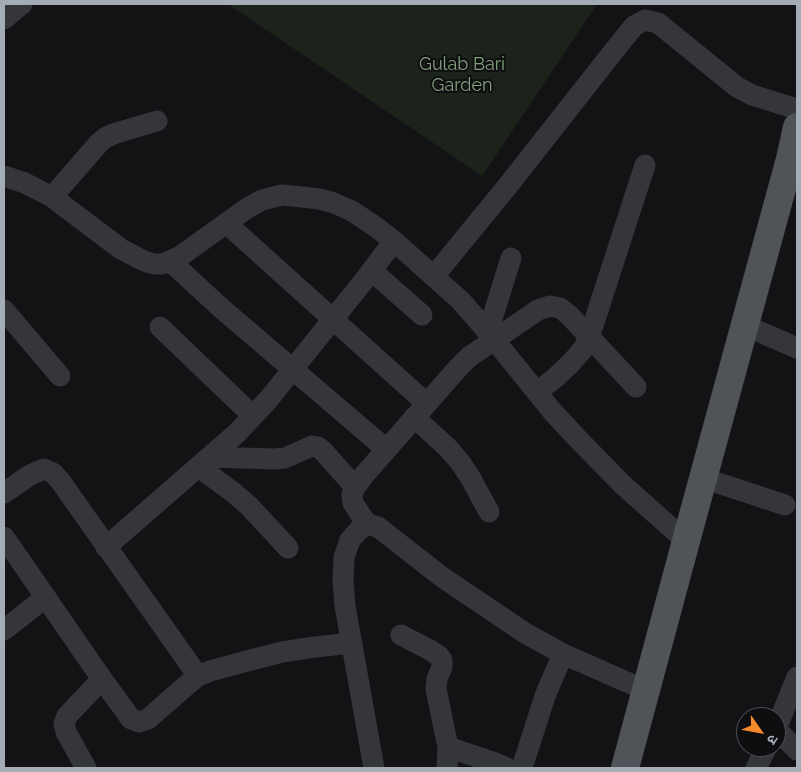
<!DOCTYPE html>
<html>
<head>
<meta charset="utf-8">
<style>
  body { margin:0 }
  #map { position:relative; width:801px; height:772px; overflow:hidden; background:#131315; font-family:Raleway,"Noto Sans Devanagari",sans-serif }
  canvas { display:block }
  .frame { position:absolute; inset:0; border:5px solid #a4adb6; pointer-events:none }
  .north { position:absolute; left:736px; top:707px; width:50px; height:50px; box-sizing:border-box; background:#0e0e10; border:1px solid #4a4e52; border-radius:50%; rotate:123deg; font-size:14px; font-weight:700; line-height:20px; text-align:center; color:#a4adb6 }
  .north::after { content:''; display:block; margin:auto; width:18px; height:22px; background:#f6892a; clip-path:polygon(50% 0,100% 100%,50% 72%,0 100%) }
</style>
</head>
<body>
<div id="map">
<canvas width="801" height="772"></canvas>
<div class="frame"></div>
<div class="north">उ</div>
</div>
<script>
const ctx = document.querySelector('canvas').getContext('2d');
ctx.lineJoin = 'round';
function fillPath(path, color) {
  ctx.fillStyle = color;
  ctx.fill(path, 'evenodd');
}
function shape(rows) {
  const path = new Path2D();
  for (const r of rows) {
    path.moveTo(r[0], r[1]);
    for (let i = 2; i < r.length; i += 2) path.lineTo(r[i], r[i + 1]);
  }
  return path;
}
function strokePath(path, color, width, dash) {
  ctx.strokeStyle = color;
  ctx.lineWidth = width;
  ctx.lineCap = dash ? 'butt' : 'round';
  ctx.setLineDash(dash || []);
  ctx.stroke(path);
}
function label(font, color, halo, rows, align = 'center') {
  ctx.font = font + ' Raleway,sans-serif';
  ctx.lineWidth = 4;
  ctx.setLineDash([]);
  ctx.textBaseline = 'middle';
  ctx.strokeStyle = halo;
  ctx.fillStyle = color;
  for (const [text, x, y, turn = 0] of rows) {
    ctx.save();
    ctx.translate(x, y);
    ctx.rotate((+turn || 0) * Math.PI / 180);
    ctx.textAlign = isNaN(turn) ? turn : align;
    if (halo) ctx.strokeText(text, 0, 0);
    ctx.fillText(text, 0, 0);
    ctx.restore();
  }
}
const green = shape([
  [228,4,597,4,482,176]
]);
const minor = shape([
  [4,19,22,4],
  [4,176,25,183,52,197,121,249,144,261,154,264,162,264,179,257,246,209,262,200,282,195,302,197,319,199,334,203,352,211,376,227,394,241,461,301,488,332,552,411,577,438,623,485,686,541],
  [52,197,99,143,105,138,113,134,157,121],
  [226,223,426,403],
  [170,261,221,308,386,449],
  [372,271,422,315],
  [434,276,510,183,613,52,634,26,645,20,658,23,737,87,752,95,797,109],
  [4,310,60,376],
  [744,325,797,348],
  [160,327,253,416],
  [488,332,511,258],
  [537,392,555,378,571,363,583,349,589,338,645,165],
  [414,417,448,448,460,462,470,477,489,512],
  [210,457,274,459,285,458,312,446,318,447,323,451,355,487],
  [199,467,234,493,249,506,288,548],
  [703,478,785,505],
  [4,493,30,475,44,469,53,473,61,482,198,676],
  [367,524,353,503,352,495,355,487,365,474,458,368,469,357,538,310,550,306,560,308,569,315,636,387],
  [4,537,102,679,131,719,139,722,148,719,188,684,198,676,210,671,247,661,282,652,315,647,352,643],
  [106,547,237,433,268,400,366,278,394,241],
  [4,630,46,597],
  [401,635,430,650,439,656,442,660,442,667,437,679,436,689,448,747,447,768],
  [776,729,797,677],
  [776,729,797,750],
  [448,747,498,764,507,768],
  [86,768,66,732,64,724,67,716,102,679],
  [374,768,345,606,343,580,344,557,350,540,359,530,367,524,378,527,442,577,525,633,563,654,645,690],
  [522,768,545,696,563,654],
  [756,768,767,747]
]);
const major = shape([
  [625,768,686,541,790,159,797,127]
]);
const parkNames = [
  ["Gulab Bari",462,65],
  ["Garden",462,86]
];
fillPath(green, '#1c231b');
strokePath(minor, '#34363a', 21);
strokePath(major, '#505459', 28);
label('18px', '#80a17b', '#0e0e10', parkNames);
</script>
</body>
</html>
